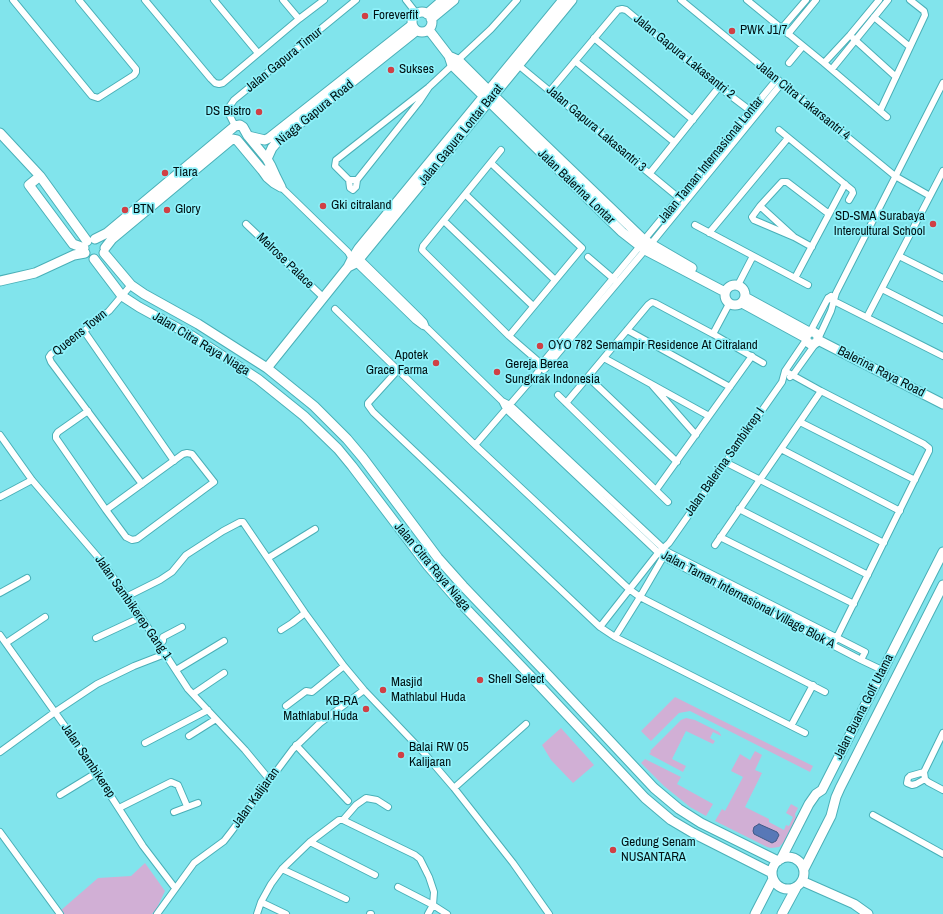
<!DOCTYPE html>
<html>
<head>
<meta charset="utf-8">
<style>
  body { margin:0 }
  canvas { display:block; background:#81e4ec }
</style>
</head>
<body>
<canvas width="943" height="914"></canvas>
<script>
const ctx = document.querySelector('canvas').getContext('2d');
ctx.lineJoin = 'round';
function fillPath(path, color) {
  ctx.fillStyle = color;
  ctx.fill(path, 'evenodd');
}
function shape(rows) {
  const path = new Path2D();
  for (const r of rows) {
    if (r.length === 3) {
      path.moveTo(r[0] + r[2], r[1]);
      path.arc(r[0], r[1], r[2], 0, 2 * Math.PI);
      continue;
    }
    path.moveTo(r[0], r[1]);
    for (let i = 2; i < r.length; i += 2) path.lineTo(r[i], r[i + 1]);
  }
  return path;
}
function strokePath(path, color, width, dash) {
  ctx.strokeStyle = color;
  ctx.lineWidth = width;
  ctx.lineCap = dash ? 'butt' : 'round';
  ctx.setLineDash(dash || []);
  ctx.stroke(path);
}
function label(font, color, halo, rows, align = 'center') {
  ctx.font = font + ' "Archivo Narrow",sans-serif';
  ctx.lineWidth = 3.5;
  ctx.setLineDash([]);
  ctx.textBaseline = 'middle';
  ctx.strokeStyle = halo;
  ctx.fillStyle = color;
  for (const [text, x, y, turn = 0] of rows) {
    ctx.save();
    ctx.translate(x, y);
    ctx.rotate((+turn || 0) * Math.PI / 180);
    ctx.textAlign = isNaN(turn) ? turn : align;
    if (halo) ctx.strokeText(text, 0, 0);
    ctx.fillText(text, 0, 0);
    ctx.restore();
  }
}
const green = shape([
  [675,697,813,766,810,772,690,711,679,713,651,741,641,731],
  [686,718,695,720,719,732,721,735,721,736,713,732,710,738,715,741,713,744,686,731,672,759,686,766,683,772,649,754,651,752,650,751,681,720],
  [561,728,594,765,573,783,551,760,542,745],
  [755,751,762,755,755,770,762,773,745,807,769,819,769,822,784,830,786,825,789,826,793,817,786,813,791,804,798,808,795,814,796,818,784,842,779,847,771,848,767,847,715,821,722,809,725,811,743,777,731,771,740,754,750,760],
  [645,759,681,777,677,784,713,804,706,816,690,807,664,786,641,763],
  [145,863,165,891,156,910,152,914,62,914,60,911,98,878,131,876]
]);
const water = shape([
  [759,824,777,832,779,835,776,841,772,843,754,834,753,831,754,827,759,824]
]);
const street = shape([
  [13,0,92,96,98,98,134,75,136,72,136,69,79,0],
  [145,0,211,79,215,83,219,84,223,83,299,19,324,0],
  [214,0,258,53],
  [283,0,299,19],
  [406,0,417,14],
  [681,0,895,176,930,196],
  [747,0,824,63,887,117],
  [874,17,910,47],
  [781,29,806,0],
  [788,34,816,0],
  [594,38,693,120],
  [853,38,896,77],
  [575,61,674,142],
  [789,63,803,46],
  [824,63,850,35,879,0],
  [517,64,679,198],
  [832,69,888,0],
  [429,87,419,102,357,180,349,180,335,166,336,160,429,87,491,29,517,0],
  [550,91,618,10,622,9,626,10,719,87,756,115],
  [880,111,925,15,924,11,910,0],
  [235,126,227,110,234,100,356,0],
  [779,130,852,190,853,193,849,200],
  [501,150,423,246,422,250,509,336,546,368],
  [491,163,582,248,509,336],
  [650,173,719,87],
  [349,180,350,188,353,190,356,187,357,180],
  [281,187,348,252,352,259,415,320,423,326,426,327,502,401],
  [466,195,555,280],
  [760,206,794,237,812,247],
  [444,221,533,306],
  [246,224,324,298],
  [695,225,808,285],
  [709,233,788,138],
  [794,237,754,220,752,217,760,206,782,182,787,182,829,214],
  [644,240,777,79],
  [650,245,782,83],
  [899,256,943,278],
  [358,257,419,317,424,322,426,327],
  [588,257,616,281],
  [795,278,845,184],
  [131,285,109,311,84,331,51,354,49,357,51,362,142,484],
  [738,285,753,256],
  [882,289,943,320],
  [828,298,943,356],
  [335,309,475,445,629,589,640,597,825,692],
  [867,317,943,171],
  [627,330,730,387],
  [84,331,174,461],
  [810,332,828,298,831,296],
  [713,334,729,304],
  [819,337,831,311,836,293,943,83],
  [604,358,709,416],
  [544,370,645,250],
  [397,371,368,403,368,405,373,412,600,627,615,637,805,733],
  [785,371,821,391,924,444,929,448,929,451,835,641],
  [588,377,677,462],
  [790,377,793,375,816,343],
  [652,385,696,435],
  [558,395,668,502],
  [566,403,648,305,652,302,655,303,713,334,763,363],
  [88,411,58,432,56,435,56,438,106,510,126,537,132,540,137,539,214,482,192,454,187,453,183,454,106,510],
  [800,422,915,480],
  [0,435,32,480,103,563,141,617,188,689,245,750,269,779],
  [475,445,538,372,539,369,544,361,640,246],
  [781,449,900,511],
  [725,462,884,543],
  [656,490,752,356],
  [0,497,32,480],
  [739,509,868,575],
  [720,537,854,604],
  [715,545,821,391],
  [268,558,315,529],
  [0,593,27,578],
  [126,597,160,580,172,572,186,555,223,531,240,522,243,522,305,613,344,666,364,690,424,753,454,788,513,863,549,914],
  [600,627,658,553,669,543,782,382,785,371,806,340],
  [281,630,292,623,305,613],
  [0,635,74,739,143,846,175,888],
  [615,637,640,597,665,554],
  [96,638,141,617],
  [6,643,45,617],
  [159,644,163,641,163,637,182,627],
  [861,660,865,652,666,551,510,405,502,401,506,409,663,557,671,561,861,660,882,670],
  [176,670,224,641],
  [193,694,224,673],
  [286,706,306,691,312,692,344,666],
  [791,726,813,685],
  [943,733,924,772,925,779,928,782,943,790],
  [189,736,216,719],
  [145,743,208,710],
  [296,745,348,801],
  [0,752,55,712,97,684,134,666,165,654],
  [924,772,910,776,908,778,907,783,912,785,916,784,925,779],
  [454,788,526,724],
  [60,795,96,773],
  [119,808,171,782,178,785,187,806],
  [174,812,198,803],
  [873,815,943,854],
  [343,820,356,805,366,798,377,800,388,807],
  [0,832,60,914],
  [310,842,375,875],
  [282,869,346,899],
  [398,887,433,905,447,914],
  [261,902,286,914],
  [157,914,194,863,224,841,231,832,293,749,320,723,364,690],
  [257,914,261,902,271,884,282,869,310,842,339,820,343,820,415,855,420,859,429,877,434,892,433,905,428,914],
  [370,914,371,914]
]);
const secondary = shape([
  [422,22,10],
  [427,14,443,0],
  [431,19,454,0],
  [429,30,449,56,452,65,622,232,645,250,725,292],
  [449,56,458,60,493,95,644,240,692,268],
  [0,133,40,176,87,241],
  [248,136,267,159],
  [262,170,267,177,274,183,281,187,276,177,271,166],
  [40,176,29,185,73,244,84,248],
  [95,239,107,233,235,126,240,125,243,127,248,136,265,140,269,138,412,25],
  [105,248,112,239,232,139,237,140,262,170,268,170,271,166,267,159,272,148,278,141,416,31],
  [104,253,131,285,144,294,198,324,267,368,314,406,347,439,363,458,438,558,463,586,550,677,654,788,679,809,701,823,778,861],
  [94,259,122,296,139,307,192,336,258,379,304,416,338,449,352,466,428,566,454,596,540,686,645,798,671,820,693,833,772,873],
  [348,267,356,263,572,0],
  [0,281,35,273,74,255,85,253],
  [735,295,10],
  [745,297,809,332],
  [742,303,806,338],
  [812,338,6],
  [818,340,943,404],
  [267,368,348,267,352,259,359,248,563,0],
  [788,873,16],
  [781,859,809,804,816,794,822,790,943,552],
  [804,869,831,816,836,797,840,788,943,585],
  [802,881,854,904,868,914],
  [755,914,773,879],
  [782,914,796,888]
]);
const markers = [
  [365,16,4,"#d04045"],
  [732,31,4,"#d04045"],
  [391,70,4,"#d04045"],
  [259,112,4,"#d04045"],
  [165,173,4,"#d04045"],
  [323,206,4,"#d04045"],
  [125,210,4,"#d04045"],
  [167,210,4,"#d04045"],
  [933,224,4,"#d04045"],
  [540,346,4,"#d04045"],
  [436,363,4,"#d04045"],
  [497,372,4,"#d04045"],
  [480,680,4,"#d04045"],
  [383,690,4,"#d04045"],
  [366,709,4,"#d04045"],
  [401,755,4,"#d04045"],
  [613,850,4,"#d04045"]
];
const poiNames = [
  ["Foreverfit",373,16],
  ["PWK J1/7",740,31],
  ["Sukses",399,70],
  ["DS Bistro",251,112,"right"],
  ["Tiara",173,173],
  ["Gki citraland",331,206],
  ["BTN",133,210],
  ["Glory",175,210],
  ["SD-SMA Surabaya",925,217,"right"],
  ["Intercultural School",925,232,"right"],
  ["OYO 782 Semampir Residence At Citraland",548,346],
  ["Apotek",428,356,"right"],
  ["Grace Farma",428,371,"right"],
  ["Gereja Berea",505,365],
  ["Sungkrak Indonesia",505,380],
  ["Shell Select",488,680],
  ["Masjid",391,683],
  ["Mathlabul Huda",391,698],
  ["KB-RA",358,702,"right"],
  ["Mathlabul Huda",358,717,"right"],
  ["Balai RW 05",409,748],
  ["Kalijaran",409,763],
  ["Gedung Senam",621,843],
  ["NUSANTARA",621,858]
];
const streetNames = [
  ["Jalan Gapura Lakasantri 2",684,57,39],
  ["Jalan Gapura Timur",284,60,-39],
  ["Jalan Citra Lakarsantri 4",803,101,39],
  ["Niaga Gapura Road",315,113,-39],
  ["Jalan Gapura Lakasantri 3",596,129,40],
  ["Jalan Gapura Lontar Barat",461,135,-51],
  ["Jalan Taman Internasional Lontar",711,160,-51],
  ["Jalan Balerina Lontar",576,187,44],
  ["Melrose Palace",285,261,44],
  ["Queens Town",80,333,-39],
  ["Jalan Citra Raya Niaga",201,344,31],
  ["Balerina Raya Road",881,372,27],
  ["Jalan Balerina Sambikrep I",725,462,-55],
  ["Jalan Citra Raya Niaga",432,567,50],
  ["Jalan Taman Internasional Village Blok A",748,600,28],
  ["Jalan Sambikerep Gang 1",133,608,55],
  ["Jalan Buana Golf Utama",864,707,-63],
  ["Jalan Sambikerep",88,761,56],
  ["Jalan Kalijaran",256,798,-54]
];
fillPath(green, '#d1afd5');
fillPath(water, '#5878b7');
strokePath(water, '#3e5986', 1);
strokePath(street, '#4ab0b8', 8);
strokePath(secondary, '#4ab0b8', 11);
strokePath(street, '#fff', 6);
strokePath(secondary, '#fff', 9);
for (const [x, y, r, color] of markers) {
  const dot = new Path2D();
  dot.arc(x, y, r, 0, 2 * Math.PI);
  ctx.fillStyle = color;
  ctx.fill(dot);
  strokePath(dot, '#8ef1fa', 1.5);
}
label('13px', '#001113', '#8ef1fa', poiNames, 'left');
label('13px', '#001113', '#8ef1fa', streetNames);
</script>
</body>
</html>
